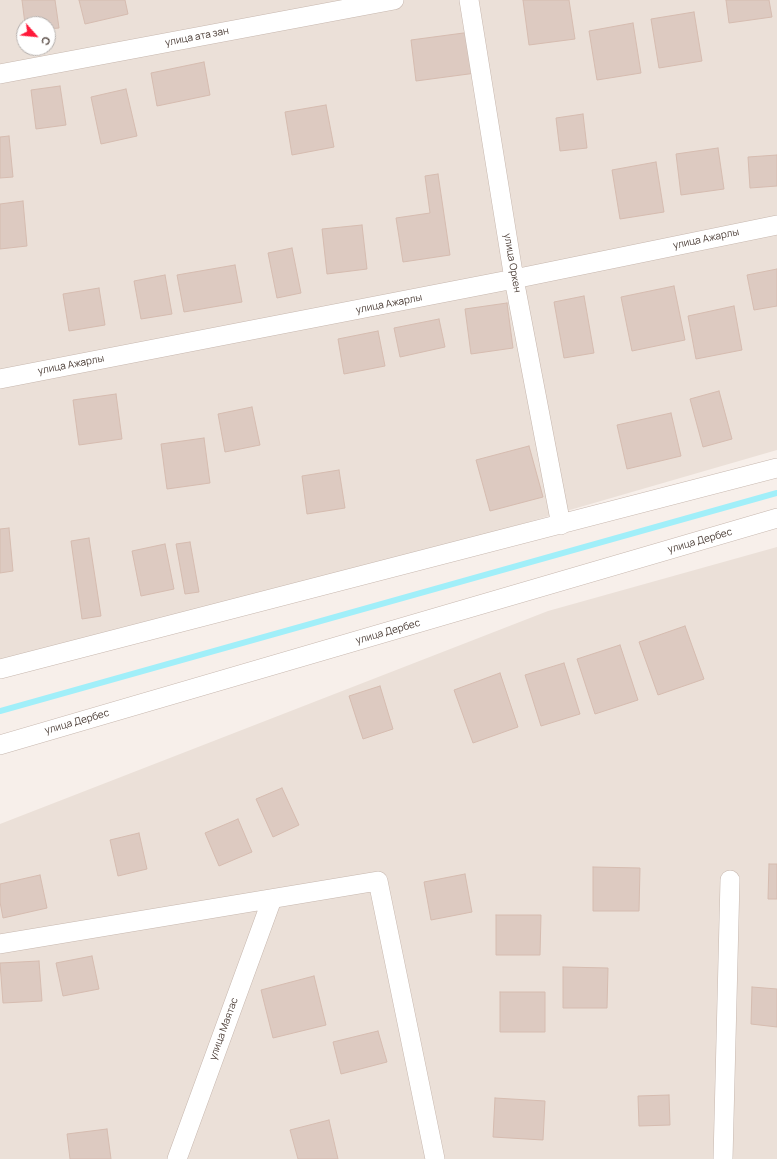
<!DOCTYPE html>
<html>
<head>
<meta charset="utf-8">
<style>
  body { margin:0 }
  #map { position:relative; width:777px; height:1159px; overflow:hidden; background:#f7efea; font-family:Manrope,sans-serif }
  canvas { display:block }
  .north { position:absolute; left:16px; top:16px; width:40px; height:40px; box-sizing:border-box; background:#fff; border:1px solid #b7b2af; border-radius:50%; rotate:117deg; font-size:11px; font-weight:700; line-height:16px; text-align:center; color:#4c3e37 }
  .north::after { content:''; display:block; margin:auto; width:14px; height:18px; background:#ff193a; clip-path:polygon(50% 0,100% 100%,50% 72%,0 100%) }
</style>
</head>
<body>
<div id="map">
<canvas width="777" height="1159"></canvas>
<div class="north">С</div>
</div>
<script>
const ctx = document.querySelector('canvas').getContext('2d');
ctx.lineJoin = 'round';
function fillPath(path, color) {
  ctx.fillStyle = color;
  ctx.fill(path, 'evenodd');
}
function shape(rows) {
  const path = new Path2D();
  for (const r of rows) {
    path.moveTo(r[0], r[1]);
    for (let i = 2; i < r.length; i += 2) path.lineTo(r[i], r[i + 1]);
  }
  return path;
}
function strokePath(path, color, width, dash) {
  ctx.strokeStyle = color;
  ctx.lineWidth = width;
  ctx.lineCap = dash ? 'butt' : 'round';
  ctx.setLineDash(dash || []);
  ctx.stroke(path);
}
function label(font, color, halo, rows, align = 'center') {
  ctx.font = font + ' Manrope,sans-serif';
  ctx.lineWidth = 4;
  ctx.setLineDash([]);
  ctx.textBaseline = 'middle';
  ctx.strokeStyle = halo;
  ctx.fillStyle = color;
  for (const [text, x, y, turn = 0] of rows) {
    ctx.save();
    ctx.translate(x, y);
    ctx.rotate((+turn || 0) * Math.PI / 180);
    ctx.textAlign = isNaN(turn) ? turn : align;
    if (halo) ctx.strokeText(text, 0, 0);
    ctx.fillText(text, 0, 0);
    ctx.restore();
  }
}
const residential = shape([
  [0,0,777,0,777,450,0,675],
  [24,24,48,24,48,48,24,48],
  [777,547,777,1159,0,1159,0,824,548,611]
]);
const stream = shape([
  [0,711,777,493]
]);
const building = shape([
  [22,0,55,0,59,28,48,29,48,24,25,24,22,0],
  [79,0,125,0,128,14,85,24,79,0],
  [523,0,569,0,575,39,529,45,523,0],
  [726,0,769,0,772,17,729,23,726,0],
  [694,12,702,61,659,68,651,19,694,12],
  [633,23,641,73,597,80,589,31,633,23],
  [471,32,476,73,416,81,411,40,471,32],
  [204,62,210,95,157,106,151,73,204,62],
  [60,86,66,125,36,129,31,90,60,86],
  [126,89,137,136,101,144,91,97,126,89],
  [326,105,334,147,292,155,285,112,326,105],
  [583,114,587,148,560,151,556,118,583,114],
  [9,136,13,177,0,178,0,137,9,136],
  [718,148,724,189,681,195,676,154,718,148],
  [777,155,777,186,750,188,748,157,777,155],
  [656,162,664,212,620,219,612,170,656,162],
  [438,174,450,255,403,262,396,218,430,213,425,176,438,174],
  [23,201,27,246,0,249,0,204,23,201],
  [362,225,367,269,327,274,322,229,362,225],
  [292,248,301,293,277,298,268,253,292,248],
  [235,265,242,302,184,312,177,275,235,265],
  [777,269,777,306,754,310,747,275,777,269],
  [165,275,172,314,141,319,134,281,165,275],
  [674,286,685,340,632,351,621,297,674,286],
  [99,288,105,325,69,331,63,294,99,288],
  [584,296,594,353,564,358,554,302,584,296],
  [507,303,513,348,471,354,465,309,507,303],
  [734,306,742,350,696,359,688,316,734,306],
  [439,319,445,347,400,357,394,328,439,319],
  [378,331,385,366,344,374,338,339,378,331],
  [719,391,732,439,703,447,690,399,719,391],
  [116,394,122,439,79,445,73,400,116,394],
  [252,407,260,445,225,452,218,414,252,407],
  [671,413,681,456,627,469,617,425,671,413],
  [204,438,210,483,167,489,161,444,204,438],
  [529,446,543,497,490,511,476,460,529,446],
  [339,470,345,508,307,514,302,476,339,470],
  [9,528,13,571,0,573,0,529,9,528],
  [89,538,101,616,82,619,71,541,89,538],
  [190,542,199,592,185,594,176,544,190,542],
  [165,544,174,589,141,596,132,551,165,544],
  [685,626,704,679,658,695,639,642,685,626],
  [620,645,638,700,595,714,577,659,620,645],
  [564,663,580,714,541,726,525,675,564,663],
  [500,673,518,727,473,743,454,690,500,673],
  [380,686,393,729,363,739,349,696,380,686],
  [282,788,299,825,273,837,256,799,282,788],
  [238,819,252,852,219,866,205,833,238,819],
  [139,833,147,869,118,876,110,840,139,833],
  [769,864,777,864,777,899,768,899,769,864],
  [593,867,640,868,639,911,593,911,593,867],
  [465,874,472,912,431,920,424,882,465,874],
  [40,875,47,908,3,918,0,902,0,884,40,875],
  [496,915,541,915,540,955,496,955,496,915],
  [92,956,99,989,63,996,56,963,92,956],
  [39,961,42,1001,3,1003,0,963,39,961],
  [563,967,608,968,607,1008,563,1008,563,967],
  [314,976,326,1025,273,1038,261,990,314,976],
  [752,987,777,989,777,1027,751,1024,752,987],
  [500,992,545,992,545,1032,500,1032,500,992],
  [378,1031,387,1062,341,1074,333,1042,378,1031],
  [669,1095,670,1125,639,1126,638,1096,669,1095],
  [495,1098,545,1101,543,1140,493,1137,495,1098],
  [329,1120,338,1159,298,1159,290,1130,329,1120],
  [107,1129,111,1159,70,1159,67,1134,107,1129]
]);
const street = shape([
  [469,0,514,279,561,525],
  [0,74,394,0],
  [0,379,514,279,777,225],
  [0,669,777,468],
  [0,745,777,518],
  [0,944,378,881,435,1159],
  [177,1159,272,899],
  [723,1159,730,880]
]);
const streetNames = [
  ["улица ата зан",197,37,-11],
  ["улица Ажарлы",706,239,-12],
  ["улица Оркен",512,263,80],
  ["улица Ажарлы",389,304,-11],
  ["улица Ажарлы",71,365,-11],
  ["улица Дербес",700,541,-16],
  ["улица Дербес",388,632,-16],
  ["улица Дербес",77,722,-16],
  ["улица Маятас",224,1029,-70]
];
fillPath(residential, '#ebe0d8');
strokePath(stream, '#a1eff9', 6);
fillPath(building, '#ddcac1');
strokePath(building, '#d6bcb0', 1);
strokePath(street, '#c7b7ae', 20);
strokePath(street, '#fff', 19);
label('10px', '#4c3e37', '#fff', streetNames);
</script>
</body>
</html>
